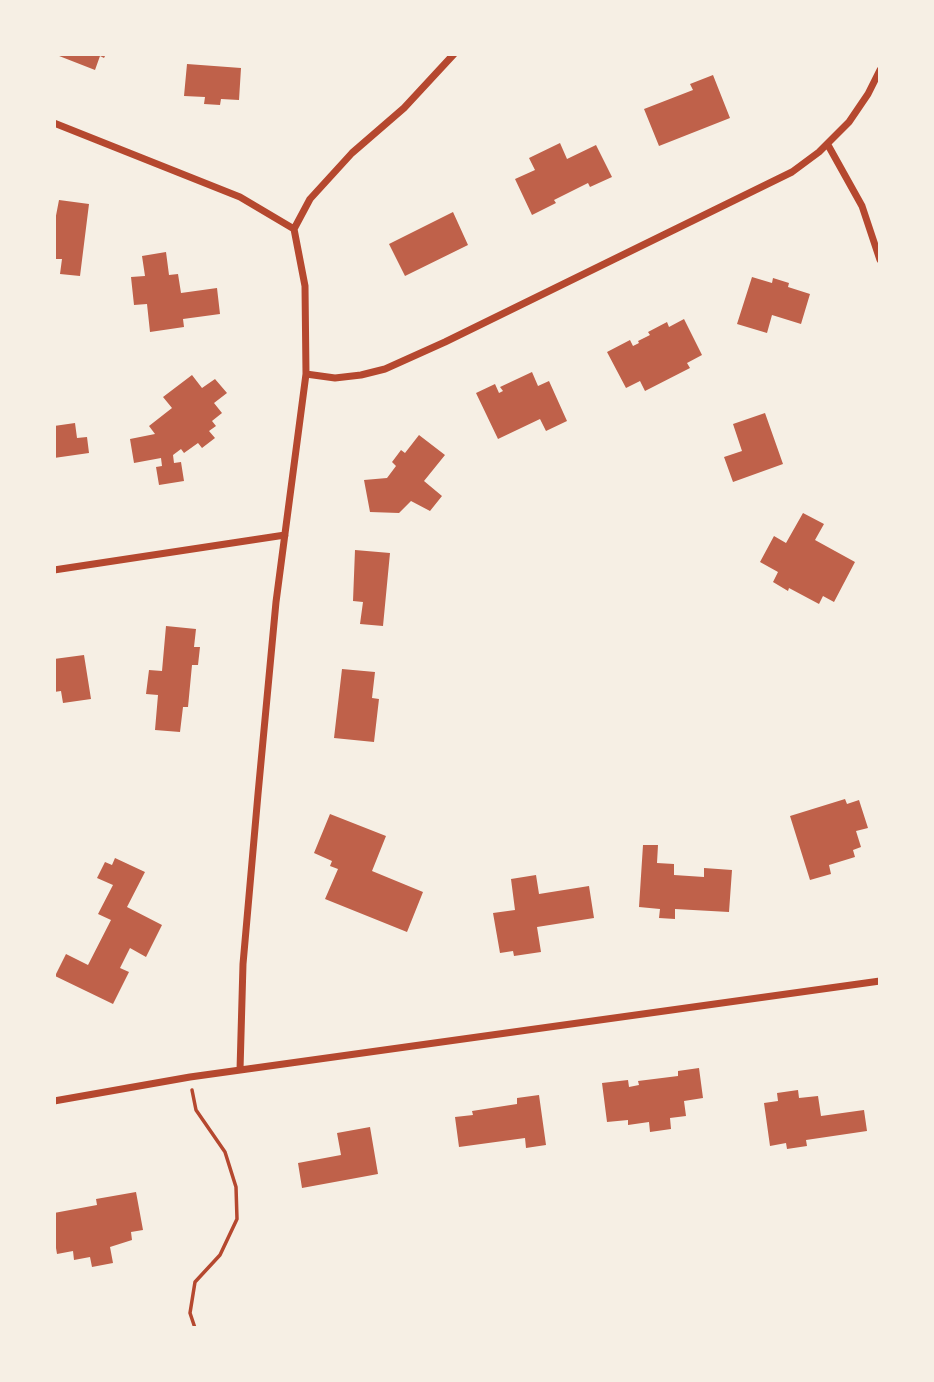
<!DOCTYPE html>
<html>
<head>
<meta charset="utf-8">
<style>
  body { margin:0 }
  #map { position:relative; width:934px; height:1382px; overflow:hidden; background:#f6efe4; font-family:"PT Sans Narrow",sans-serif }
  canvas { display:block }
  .frame { position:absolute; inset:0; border:56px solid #f6efe4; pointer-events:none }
</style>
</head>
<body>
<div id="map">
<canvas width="934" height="1382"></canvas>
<div class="frame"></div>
</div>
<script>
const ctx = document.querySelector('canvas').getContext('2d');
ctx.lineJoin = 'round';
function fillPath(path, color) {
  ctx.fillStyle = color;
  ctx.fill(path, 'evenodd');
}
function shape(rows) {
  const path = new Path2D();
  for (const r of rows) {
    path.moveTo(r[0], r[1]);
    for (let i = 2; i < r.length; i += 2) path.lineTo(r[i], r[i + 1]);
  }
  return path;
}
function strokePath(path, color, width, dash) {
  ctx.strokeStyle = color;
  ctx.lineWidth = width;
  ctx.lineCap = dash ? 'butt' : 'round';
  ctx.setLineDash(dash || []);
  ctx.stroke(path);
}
const building = shape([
  [54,54,106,54,104,58,100,56,95,70],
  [187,64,241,68,239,100,221,99,220,105,204,104,205,97,184,96],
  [713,75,730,118,659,146,644,109,693,90,690,84],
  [560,143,567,159,596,145,612,177,590,187,588,183,554,200,556,203,532,215,515,179,535,170,529,158],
  [59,200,89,204,80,276,60,274,62,259,54,259,54,226],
  [453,212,468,245,405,276,389,244],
  [166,252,169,275,178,274,181,293,217,288,220,314,183,319,184,327,150,332,147,304,134,305,131,277,145,276,142,256],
  [752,277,772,283,773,278,789,283,788,287,810,294,801,324,772,315,767,333,737,324],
  [684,319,702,355,687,363,690,368,645,391,640,381,626,388,607,352,630,340,633,346,639,343,638,341,650,335,648,332,667,322,669,327],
  [532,372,538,386,549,381,567,421,546,431,540,419,498,439,476,393,495,384,499,393,503,391,500,387],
  [192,375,202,388,215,379,227,393,214,403,222,413,212,421,216,426,209,431,215,438,202,448,198,443,184,453,181,449,173,455,174,463,181,462,184,481,159,485,156,467,162,466,161,458,134,463,130,439,155,434,149,426,172,408,163,397],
  [765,413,783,464,733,482,724,457,742,451,733,424],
  [75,423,77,438,87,437,89,453,54,458,54,426],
  [419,435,445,455,424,481,442,496,430,511,411,501,399,513,370,512,364,480,387,478,396,466,392,462,401,450,405,453],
  [803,513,824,524,815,540,855,562,834,602,823,596,819,604,789,588,788,591,773,582,778,572,760,562,774,536,786,543],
  [355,550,390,553,383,626,360,624,363,602,353,601],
  [166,626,196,629,194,647,200,647,198,665,192,665,188,707,183,707,180,732,155,730,158,695,146,694,149,670,162,671],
  [84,655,91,699,63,703,61,691,54,692,54,659],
  [342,669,375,672,372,698,379,699,374,742,334,738],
  [845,799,847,804,859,800,868,828,856,831,861,847,853,850,855,857,829,865,831,874,810,880,790,816],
  [330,814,386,836,372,871,423,892,407,932,325,899,338,869,330,866,332,861,314,853],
  [643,845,658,845,657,863,674,864,674,875,704,877,704,868,732,870,729,912,675,909,675,919,659,918,660,909,639,907],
  [115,858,145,872,127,907,162,925,146,957,130,948,120,968,129,972,113,1004,55,976,66,954,88,965,111,920,98,914,113,885,97,878,105,862,112,865],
  [536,875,539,894,589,886,594,918,537,927,541,952,514,956,513,951,500,953,493,913,515,910,511,879],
  [699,1068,703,1098,684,1101,686,1116,670,1118,671,1129,650,1132,649,1122,628,1125,628,1120,607,1122,602,1083,628,1080,629,1087,639,1085,638,1081,678,1076,678,1071],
  [798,1090,799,1098,818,1096,821,1116,864,1110,867,1131,806,1140,807,1146,787,1149,786,1143,770,1146,764,1103,778,1101,777,1093],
  [539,1095,546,1145,526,1148,525,1138,459,1147,455,1117,473,1115,472,1111,517,1104,517,1098],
  [370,1127,378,1174,302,1188,298,1163,341,1155,337,1133],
  [136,1192,143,1230,131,1232,132,1240,110,1247,113,1263,92,1267,90,1257,74,1260,73,1251,57,1254,54,1236,54,1213,97,1205,96,1199]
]);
const path = shape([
  [192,1090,196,1110,225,1152,236,1187,237,1219,220,1255,195,1282,190,1313,195,1328]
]);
const minor = shape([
  [54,123,240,197,294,229],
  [828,145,862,206,880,260],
  [306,374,335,378,361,375,385,369,445,342,792,172,819,152,849,122,868,94,880,70],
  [54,570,285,535],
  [240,1070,243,964,258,794,276,602,306,374,305,286,294,229,310,199,352,153,404,108,454,54],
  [54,1101,190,1077,880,981]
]);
fillPath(building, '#bf614a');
strokePath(path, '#b5482f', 3.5);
strokePath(minor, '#b5482f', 7);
</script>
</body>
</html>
